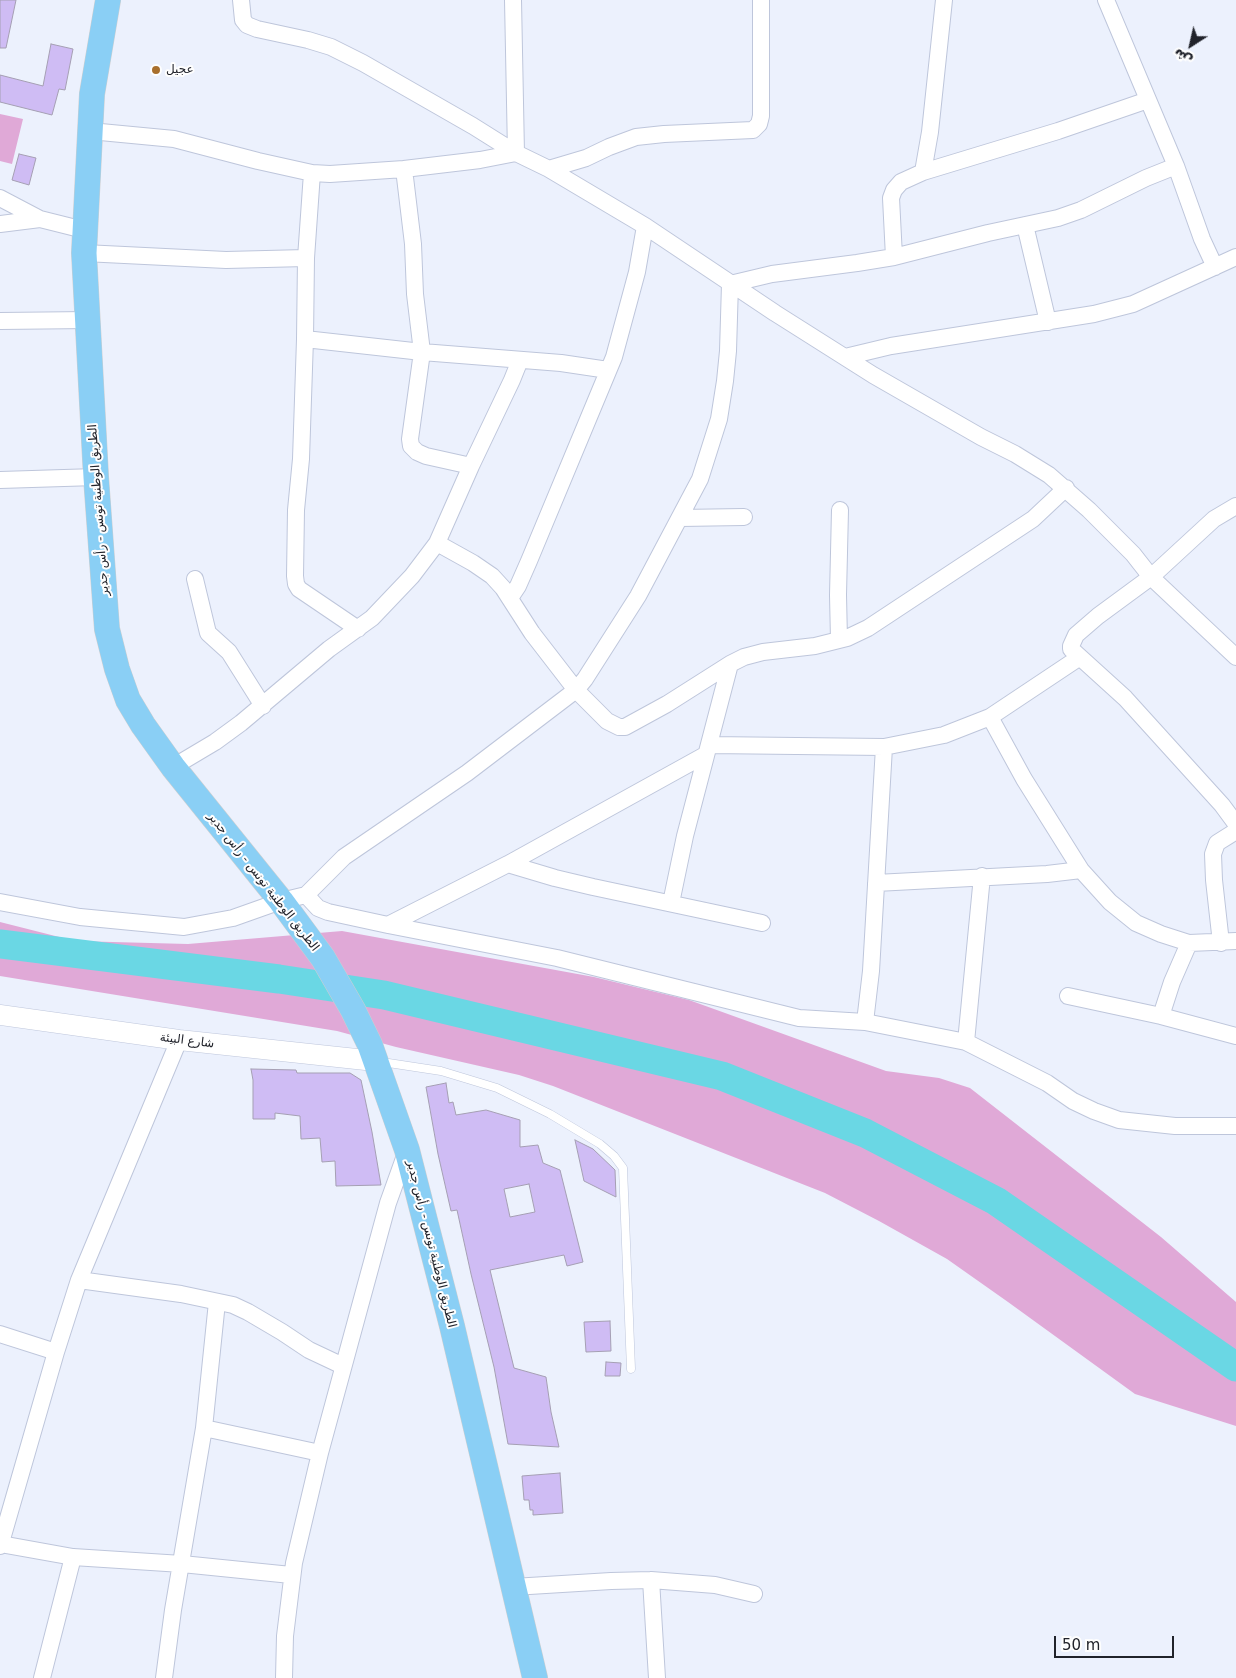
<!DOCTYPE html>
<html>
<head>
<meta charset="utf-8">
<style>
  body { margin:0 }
  #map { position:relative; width:1236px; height:1678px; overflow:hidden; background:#ecf1fd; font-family:"DejaVu Sans",Cairo,sans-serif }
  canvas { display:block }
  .north { position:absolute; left:1166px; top:20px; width:50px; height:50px; -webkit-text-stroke:4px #fefefe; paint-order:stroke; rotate:215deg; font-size:14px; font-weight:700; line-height:20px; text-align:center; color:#21232b }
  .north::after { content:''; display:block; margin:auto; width:18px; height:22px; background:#21232b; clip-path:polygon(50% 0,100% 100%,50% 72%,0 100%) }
  .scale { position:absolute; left:1054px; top:1636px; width:120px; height:22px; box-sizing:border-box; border:2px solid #21232b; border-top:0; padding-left:6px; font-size:15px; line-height:18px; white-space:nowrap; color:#21232b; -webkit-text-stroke:4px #fefefe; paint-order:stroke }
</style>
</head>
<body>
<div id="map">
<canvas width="1236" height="1678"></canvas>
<div class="north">ش</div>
<div class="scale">50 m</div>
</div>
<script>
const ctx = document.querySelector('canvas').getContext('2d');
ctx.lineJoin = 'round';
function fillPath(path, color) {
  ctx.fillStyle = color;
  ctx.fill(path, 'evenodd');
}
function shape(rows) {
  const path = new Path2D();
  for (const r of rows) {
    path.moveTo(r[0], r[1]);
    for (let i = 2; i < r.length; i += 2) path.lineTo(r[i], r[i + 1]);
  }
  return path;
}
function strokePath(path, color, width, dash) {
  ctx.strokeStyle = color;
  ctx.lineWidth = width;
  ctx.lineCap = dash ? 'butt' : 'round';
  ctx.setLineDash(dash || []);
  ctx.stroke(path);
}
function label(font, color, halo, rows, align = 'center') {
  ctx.font = font + ' "DejaVu Sans",Cairo,sans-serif';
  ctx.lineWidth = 4;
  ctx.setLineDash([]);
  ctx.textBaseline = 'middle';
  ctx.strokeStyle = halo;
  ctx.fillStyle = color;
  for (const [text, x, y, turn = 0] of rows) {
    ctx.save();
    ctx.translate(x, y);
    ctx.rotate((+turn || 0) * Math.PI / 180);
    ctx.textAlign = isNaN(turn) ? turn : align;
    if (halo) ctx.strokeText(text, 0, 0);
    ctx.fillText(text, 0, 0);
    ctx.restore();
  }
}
const green = shape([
  [0,114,23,119,12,164,0,161],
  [0,922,75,941,188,944,342,931,594,977,689,1000,886,1071,939,1078,970,1088,1161,1237,1236,1302,1236,1426,1135,1394,1008,1302,947,1259,879,1221,825,1193,553,1086,519,1075,396,1047,337,1031,0,976]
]);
const river = shape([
  [0,944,279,979,384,995,722,1076,865,1133,996,1201,1236,1367]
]);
const building = shape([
  [0,0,16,0,6,48,0,48,0,0],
  [51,44,73,49,65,90,59,89,52,115,0,102,0,75,43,86,51,44],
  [19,154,36,158,29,185,12,180,19,154],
  [251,1069,296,1070,297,1073,350,1073,361,1080,372,1132,381,1185,336,1186,335,1161,322,1162,320,1138,301,1139,300,1116,275,1113,275,1119,253,1119,253,1080,251,1069],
  [446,1083,449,1103,453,1102,456,1115,486,1110,520,1120,520,1147,538,1145,543,1163,560,1170,583,1262,567,1266,564,1255,490,1270,514,1368,546,1377,551,1412,559,1447,508,1444,494,1367,471,1274,457,1210,451,1211,438,1154,426,1087,446,1083],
  [529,1184,535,1212,510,1217,504,1189,529,1184],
  [575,1140,593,1149,615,1170,616,1197,584,1181,575,1140],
  [610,1321,611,1351,586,1352,584,1322,610,1321],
  [606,1362,621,1363,620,1376,605,1376,606,1362],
  [560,1473,563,1513,533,1515,533,1510,530,1510,529,1500,524,1500,522,1476,560,1473]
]);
const service = shape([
  [382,1062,441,1071,497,1088,550,1114,600,1144,614,1156,623,1168,631,1369]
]);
const minor = shape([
  [241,0,243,20,247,25,257,29,308,40,331,47,363,63,473,126,516,153,549,169,645,226,775,313,873,375,981,437,1015,454,1049,475,1089,510,1133,554,1151,577,1236,657],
  [1106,0,1176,166,1202,239,1215,267],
  [90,131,174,139,258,161,312,173,330,174,404,169,480,160,516,153,513,0],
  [404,169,413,244,415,294,422,352,410,439,411,446,417,452,426,456,471,466],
  [549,169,586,158,609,147,636,137,664,134,753,130,759,124,761,116,761,0],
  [923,172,930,132,944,0],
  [312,173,306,258,305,339,301,459,296,510,295,576,296,584,299,589,358,629],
  [0,198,40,219,84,230],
  [0,224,40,219],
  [1025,225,1048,322],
  [84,253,226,260,306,258],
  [894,257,891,198,894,190,901,182,923,172,1058,131,1148,100],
  [0,321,88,320],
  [305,339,422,352,561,363,608,370],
  [845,357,891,346,1094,314,1133,304,1236,257],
  [0,480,96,477],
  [1236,506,1214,519,1151,577,1098,616,1076,635,1071,646,1071,649,1125,698,1222,805,1236,824],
  [680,518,744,517],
  [437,543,473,563,492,576,503,588,532,633,576,690,607,721,619,727,625,727,667,704,730,664,744,657,763,652,815,646,847,638,868,628,1033,519,1066,488],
  [195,579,208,633,229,652,263,706],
  [510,598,518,586,529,561,614,357,637,272,645,226],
  [839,640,838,595,840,510],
  [990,717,1024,779,1081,870,1110,902,1136,923,1161,934,1189,943,1236,941],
  [709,745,884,747,944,735,990,717,1080,657],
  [173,767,215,742,241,723,329,649,372,618,412,576,437,543,471,466,512,380,520,360],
  [508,864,555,878,593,887,762,923],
  [876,883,1047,874,1081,870],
  [306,895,318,908,328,912,388,925,508,864,705,755],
  [0,902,80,917,184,927,233,918,281,901,306,895,344,857,467,773,576,690,585,679,638,596,700,479,719,419,725,381,728,351,730,284,772,274,857,263,894,257,988,233,1058,218,1081,210,1146,178,1176,166],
  [671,903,685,836,730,664],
  [388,925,557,958,799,1018,865,1022,966,1042,1047,1083,1073,1101,1094,1111,1119,1120,1175,1126,1236,1126],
  [1221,943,1214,880,1213,854,1217,843,1236,831],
  [1068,996,1161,1016,1236,1036],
  [1161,1016,1172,982,1189,943],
  [865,1022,871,971,884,747],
  [966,1042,982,876],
  [79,1280,181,1294,233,1305,248,1312,282,1332,309,1350,343,1366],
  [0,1334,56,1352],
  [204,1428,320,1453],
  [1,1544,73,1557,182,1564,291,1575],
  [0,1546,56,1352,79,1280,179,1040],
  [651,1580,657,1678],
  [513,1587,611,1581,651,1580,715,1585,754,1594],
  [42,1678,73,1557],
  [164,1678,173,1610,204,1428,217,1302],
  [284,1678,285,1636,294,1563,320,1453,388,1203,407,1150]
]);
const tertiary = shape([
  [0,1015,179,1040,375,1061]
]);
const primary = shape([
  [108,0,92,94,84,253,96,477,107,629,117,669,128,700,143,725,173,767,281,901,323,958,353,1010,370,1045,407,1150,421,1205,452,1326,535,1678]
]);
const markers = [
  [156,70,5,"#a86f2d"]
];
const poiNames = [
  ["عجيل",166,70]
];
const streetNames = [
  ["الطريق الوطنية تونس - رأس جدير",99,510,-94],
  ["الطريق الوطنية تونس - رأس جدير",263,882,52],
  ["شارع البيئة",187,1041,7],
  ["الطريق الوطنية تونس - رأس جدير",431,1244,76]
];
fillPath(green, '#e0a9d7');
strokePath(river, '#6ad7e4', 29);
fillPath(building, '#cfbcf4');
strokePath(building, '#a59fb3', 1);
strokePath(service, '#bec6db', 9);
strokePath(minor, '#bec6db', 18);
strokePath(tertiary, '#bec6db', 21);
strokePath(primary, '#cecfd0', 26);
strokePath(service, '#fff', 8);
strokePath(minor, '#fff', 16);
strokePath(tertiary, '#fff', 20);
strokePath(primary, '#8acff5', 25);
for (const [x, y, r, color] of markers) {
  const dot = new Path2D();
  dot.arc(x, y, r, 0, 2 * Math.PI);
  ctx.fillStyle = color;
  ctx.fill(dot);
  strokePath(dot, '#fefefe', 2);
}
label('12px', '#21232b', '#fefefe', poiNames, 'left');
label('12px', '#21232b', '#fefefe', streetNames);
</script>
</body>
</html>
